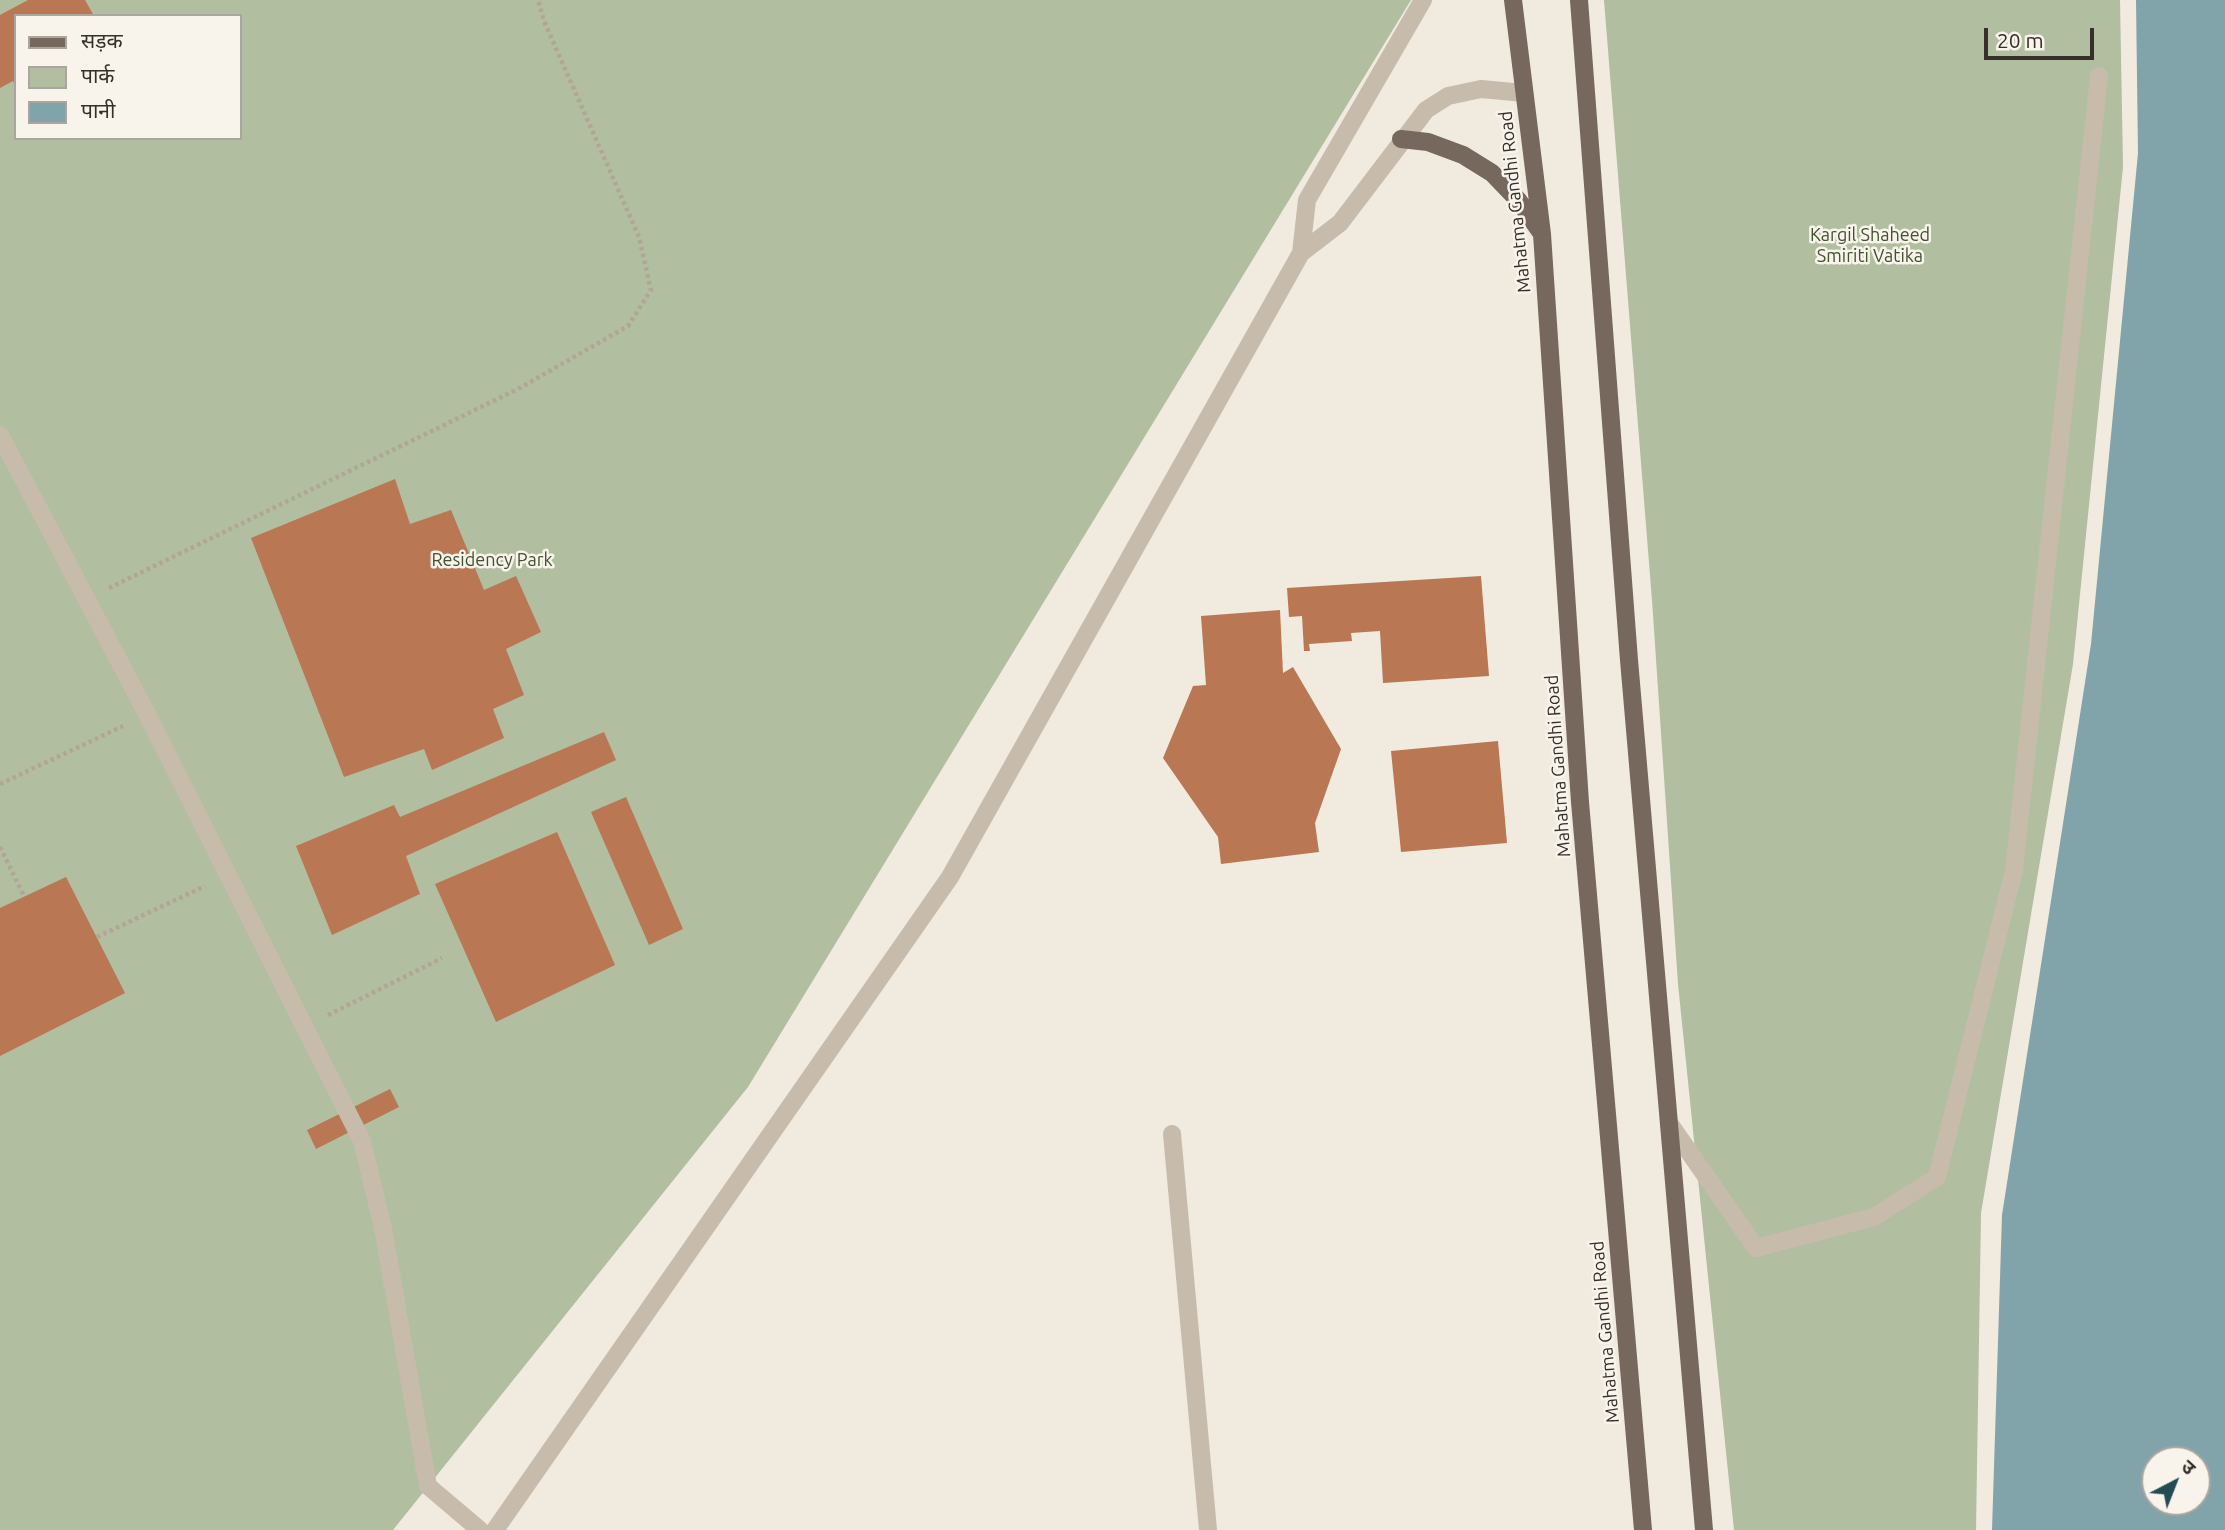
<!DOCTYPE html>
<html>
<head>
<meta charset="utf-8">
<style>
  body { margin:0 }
  #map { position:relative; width:2225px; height:1530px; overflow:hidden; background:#f0eadf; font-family:Ubuntu,"Noto Sans Devanagari",sans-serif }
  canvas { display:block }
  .legend { position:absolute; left:14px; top:14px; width:228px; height:126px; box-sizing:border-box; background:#f8f3eb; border:2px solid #aaa59e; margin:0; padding:9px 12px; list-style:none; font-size:21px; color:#362f2a }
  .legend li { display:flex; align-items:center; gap:14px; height:35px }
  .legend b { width:35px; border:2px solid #aaa59e }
  .north { position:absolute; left:2141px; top:1446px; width:70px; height:70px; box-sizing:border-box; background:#f8f3eb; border:2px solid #aaa59e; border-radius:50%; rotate:42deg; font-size:19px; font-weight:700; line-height:28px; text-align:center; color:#362f2a }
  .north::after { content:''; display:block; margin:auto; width:24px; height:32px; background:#244b53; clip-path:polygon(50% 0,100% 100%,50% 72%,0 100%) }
  .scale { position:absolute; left:1984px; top:28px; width:110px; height:32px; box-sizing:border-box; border:4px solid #362f2a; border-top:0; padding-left:9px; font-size:21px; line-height:24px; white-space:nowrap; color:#362f2a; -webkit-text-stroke:5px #f8f3eb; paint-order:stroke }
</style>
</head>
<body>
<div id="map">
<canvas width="2225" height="1530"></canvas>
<ul class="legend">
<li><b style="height:9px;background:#76685d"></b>सड़क</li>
<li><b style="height:19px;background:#b1bea0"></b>पार्क</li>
<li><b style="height:19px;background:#81a4aa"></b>पानी</li>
</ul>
<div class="north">उ</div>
<div class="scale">20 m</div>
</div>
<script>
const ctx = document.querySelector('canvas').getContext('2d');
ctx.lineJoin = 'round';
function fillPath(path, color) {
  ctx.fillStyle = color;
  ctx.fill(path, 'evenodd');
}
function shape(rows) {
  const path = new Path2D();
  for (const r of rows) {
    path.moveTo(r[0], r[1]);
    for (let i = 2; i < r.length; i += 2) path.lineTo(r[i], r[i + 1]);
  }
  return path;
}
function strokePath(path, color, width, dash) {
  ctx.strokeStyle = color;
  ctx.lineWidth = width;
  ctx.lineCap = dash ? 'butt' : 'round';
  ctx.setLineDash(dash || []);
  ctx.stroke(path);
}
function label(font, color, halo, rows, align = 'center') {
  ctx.font = font + ' Ubuntu,sans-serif';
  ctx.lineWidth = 5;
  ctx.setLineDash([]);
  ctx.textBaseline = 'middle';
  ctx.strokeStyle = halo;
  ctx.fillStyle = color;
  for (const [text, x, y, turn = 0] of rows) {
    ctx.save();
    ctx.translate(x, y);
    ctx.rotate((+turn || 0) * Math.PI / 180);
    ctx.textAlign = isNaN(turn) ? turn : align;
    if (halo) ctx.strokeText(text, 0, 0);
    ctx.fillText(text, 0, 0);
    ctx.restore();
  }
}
const green = shape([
  [0,0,1411,0,748,1087,393,1530,0,1530],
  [16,16,240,16,240,138,16,138],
  [1604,0,2120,0,2123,167,2073,664,1981,1213,1976,1530,1734,1530,1678,984,1652,600]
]);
const water = shape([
  [2136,0,2225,0,2225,1530,1992,1530,2002,1215,2091,644,2138,153],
  [2155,1460,2197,1460,2197,1502,2155,1502]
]);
const building = shape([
  [28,0,85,0,94,16,16,16,16,87,13,81,0,88,0,15],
  [395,479,410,524,451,510,484,590,516,576,541,632,506,649,524,695,493,709,504,738,432,770,424,749,344,777,251,538],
  [1481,576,1489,676,1383,683,1380,631,1351,633,1352,641,1309,644,1310,651,1304,651,1302,616,1289,617,1287,588],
  [1280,610,1283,673,1293,667,1341,749,1315,823,1319,852,1221,864,1218,837,1163,758,1193,686,1206,685,1201,616],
  [604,732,616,760,406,856,420,894,332,935,296,846,394,805,400,817],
  [1498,741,1507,843,1401,852,1391,751],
  [626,797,683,929,649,945,591,812],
  [557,832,615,965,496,1022,435,884],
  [66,877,125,993,0,1056,0,908],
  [390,1089,399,1107,316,1149,307,1130]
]);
const path = shape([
  [109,588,518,389,628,326,651,290,639,237,544,21,538,0],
  [0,784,123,726],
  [0,847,24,896],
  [97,937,205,886],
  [328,1015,442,958]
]);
const minor = shape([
  [1301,253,1307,200,1423,0],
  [0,435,147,714,362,1141,383,1228,428,1486,480,1530],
  [1669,1123,1756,1248,1874,1217,1937,1177,2014,870,2099,76],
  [1172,1134,1208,1530],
  [495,1530,950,877,1301,253,1340,223,1426,110,1448,96,1481,89,1524,93]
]);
const major = shape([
  [1513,0,1542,234,1580,802,1643,1530],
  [1579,0,1629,660,1704,1530],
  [1401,139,1428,142,1463,155,1492,173,1518,200,1540,231]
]);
const streetNames = [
  ["Mahatma Gandhi Road",1515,202,-96],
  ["Mahatma Gandhi Road",1558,766,-94],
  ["Mahatma Gandhi Road",1605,1332,-95]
];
const parkNames = [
  ["Kargil Shaheed",1870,235],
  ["Smiriti Vatika",1870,256],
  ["Residency Park",492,560]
];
fillPath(green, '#b1bea0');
fillPath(water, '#81a4aa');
fillPath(building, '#b97754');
strokePath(path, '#b3a596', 4.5, [3.5, 3.5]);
strokePath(minor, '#c7bbac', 18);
strokePath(major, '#76685d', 18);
label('18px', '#362f2a', '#f8f3eb', streetNames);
label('18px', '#425130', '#f8f3eb', parkNames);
</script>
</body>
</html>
